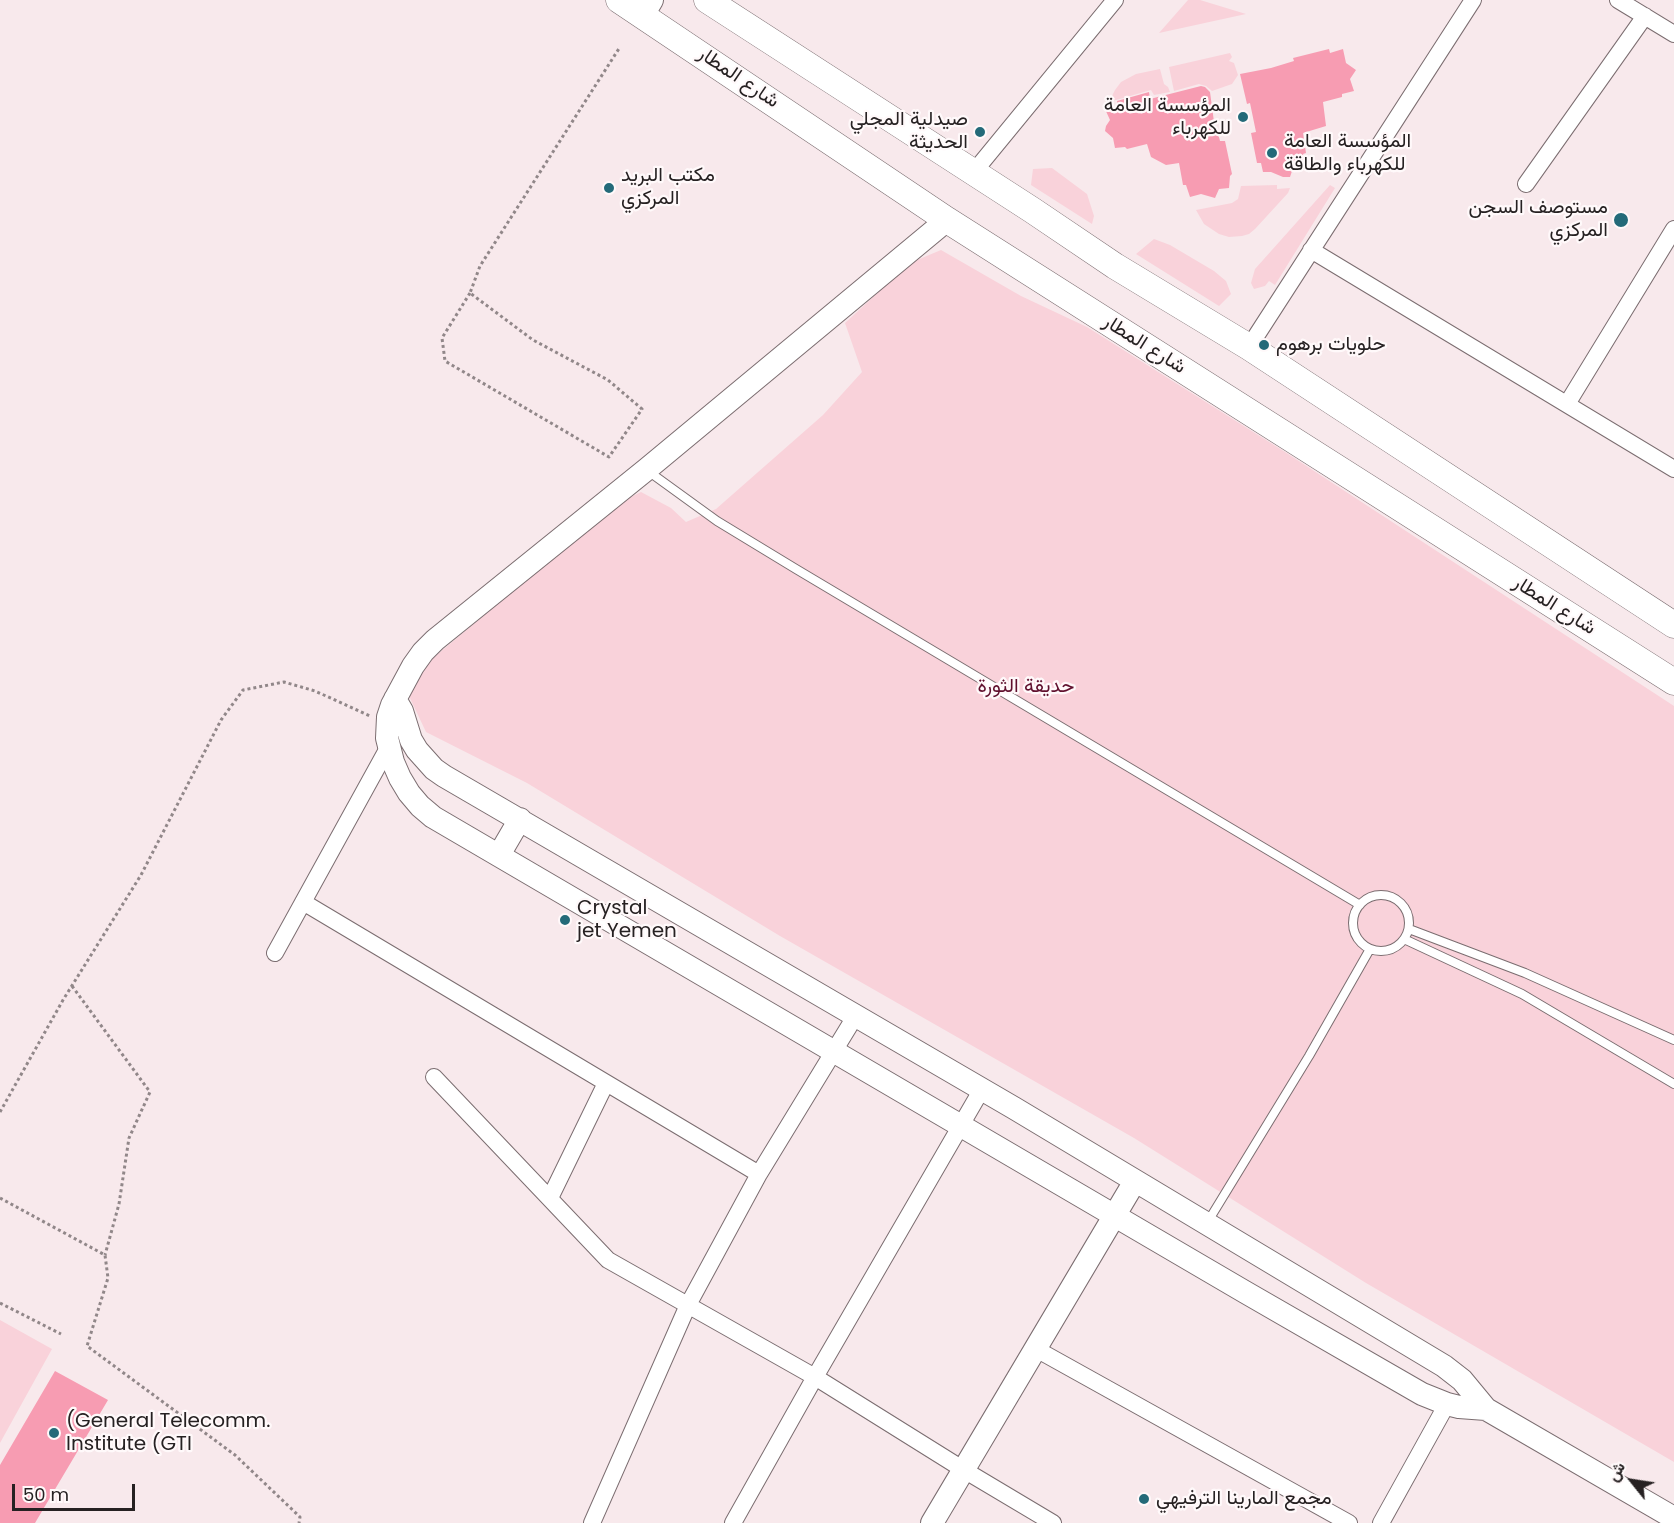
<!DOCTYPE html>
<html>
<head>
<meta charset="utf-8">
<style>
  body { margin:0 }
  #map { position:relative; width:1674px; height:1523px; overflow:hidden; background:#f8e9ec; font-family:Poppins,Vazirmatn,sans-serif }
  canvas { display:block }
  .north { position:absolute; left:1602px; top:1451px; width:60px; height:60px; -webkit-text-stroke:4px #fff9fa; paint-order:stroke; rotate:300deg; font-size:16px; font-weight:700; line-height:24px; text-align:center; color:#262122 }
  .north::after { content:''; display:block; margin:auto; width:21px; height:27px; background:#262122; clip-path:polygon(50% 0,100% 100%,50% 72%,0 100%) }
  .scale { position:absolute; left:12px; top:1484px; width:123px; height:27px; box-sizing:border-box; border:3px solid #262122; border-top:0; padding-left:8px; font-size:18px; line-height:21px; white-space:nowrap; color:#262122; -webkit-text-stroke:4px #fff9fa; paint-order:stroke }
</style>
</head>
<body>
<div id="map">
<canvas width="1674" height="1523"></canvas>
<div class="north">ش</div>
<div class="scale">50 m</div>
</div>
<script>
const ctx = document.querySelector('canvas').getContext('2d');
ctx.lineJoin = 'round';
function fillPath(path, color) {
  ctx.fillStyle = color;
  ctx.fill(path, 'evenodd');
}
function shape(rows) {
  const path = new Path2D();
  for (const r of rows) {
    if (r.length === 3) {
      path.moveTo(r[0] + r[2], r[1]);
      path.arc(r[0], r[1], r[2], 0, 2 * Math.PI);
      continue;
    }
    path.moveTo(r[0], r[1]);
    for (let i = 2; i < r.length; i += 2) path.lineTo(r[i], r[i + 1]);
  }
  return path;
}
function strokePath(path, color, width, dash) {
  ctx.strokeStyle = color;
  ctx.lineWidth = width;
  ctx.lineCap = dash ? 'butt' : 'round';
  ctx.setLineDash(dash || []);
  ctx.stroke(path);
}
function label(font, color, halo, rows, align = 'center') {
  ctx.font = font + ' Poppins,Vazirmatn,sans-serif';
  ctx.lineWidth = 4.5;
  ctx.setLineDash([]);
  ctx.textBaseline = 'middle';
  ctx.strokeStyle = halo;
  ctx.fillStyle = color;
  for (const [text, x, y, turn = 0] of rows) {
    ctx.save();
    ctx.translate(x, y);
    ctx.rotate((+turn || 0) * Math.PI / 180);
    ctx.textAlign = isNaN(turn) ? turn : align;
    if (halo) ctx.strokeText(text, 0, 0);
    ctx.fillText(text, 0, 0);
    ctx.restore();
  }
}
const green = shape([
  [1188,0,1200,0,1246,14,1159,33],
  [1230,53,1232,57,1229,61,1234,63,1238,75,1232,84,1212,91,1206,86,1199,84,1174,91,1169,67],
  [1160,69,1164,84,1168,87,1170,92,1154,95,1151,90,1109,102,1115,90,1121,82,1136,74],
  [1052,168,1087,194,1094,216,1092,224,1031,185,1033,169],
  [1277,185,1277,189,1290,188,1288,193,1255,229,1249,234,1242,236,1229,237,1219,234,1204,224,1196,210,1232,203,1238,199,1241,186],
  [1330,185,1335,188,1275,285,1269,281,1265,286,1254,289,1251,283,1255,269],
  [1154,239,1170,245,1214,271,1226,281,1231,294,1219,306,1136,254],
  [941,250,1021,296,1087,327,1285,452,1674,706,1674,1462,1366,1283,1134,1138,780,936,527,783,426,732,409,696,427,663,618,503,641,492,671,508,686,522,716,509,823,415,862,372,845,323,910,263],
  [0,1320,52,1349,0,1443]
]);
const building = shape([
  [1329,49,1330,53,1343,49,1346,63,1356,70,1350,79,1354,91,1342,94,1342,97,1323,102,1326,126,1303,133,1306,153,1303,154,1306,168,1293,168,1290,177,1283,177,1271,172,1263,172,1261,163,1257,163,1251,133,1256,132,1250,103,1247,104,1240,74,1271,68,1294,61,1293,58],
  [1201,86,1205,87,1210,92,1214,122,1215,122,1220,141,1225,141,1232,174,1230,176,1229,188,1219,189,1215,198,1201,194,1190,197,1186,185,1183,185,1179,163,1166,165,1151,157,1147,144,1127,149,1125,147,1115,148,1113,138,1105,131,1106,126,1110,120,1105,109,1118,106,1117,101,1149,92,1150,99],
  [55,1371,108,1400,35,1523,0,1523,0,1465]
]);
const path = shape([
  [470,293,442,338,445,361,609,457,642,409,608,380,533,340,470,293,480,266,620,47],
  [72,986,150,1092,129,1138,119,1204,105,1255],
  [0,1112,63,1000,141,875,221,720,243,690,284,682,315,691,370,716],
  [0,1198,105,1255,108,1278,87,1346,235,1455,300,1517,299,1523],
  [0,1303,61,1334]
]);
const lane = shape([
  [648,471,717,521,796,569,1360,905],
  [1381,923,28],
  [1409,929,1525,973,1674,1040],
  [1404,939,1522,994,1674,1084],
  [1207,1223,1309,1056,1370,949]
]);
const street = shape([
  [1618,0,1674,34],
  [973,173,1115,0],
  [1526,184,1645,16],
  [1311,250,1674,469],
  [1249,347,1473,0],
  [1567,404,1674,229],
  [303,902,759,1174],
  [275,953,389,746],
  [434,1077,608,1260,815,1377,964,1470,1053,1523],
  [550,1198,606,1083],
  [1036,1349,1349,1523],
  [592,1523,688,1305,759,1174,856,1015],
  [733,1523,815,1377,982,1089],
  [1381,1523,1447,1404]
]);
const secondary = shape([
  [643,15,652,0],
  [947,220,647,469,435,640,423,652,413,666,392,705,388,717,387,738,393,762,400,778,409,793,420,806,433,817,1245,1292,1422,1394,1447,1404,1459,1407,1486,1409],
  [395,699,402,711,411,740,417,750,434,769,444,776,1014,1108,1444,1366,1462,1380,1486,1409,1674,1518],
  [499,855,520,819],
  [932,1523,1135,1181]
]);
const primary = shape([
  [619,0,947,220,1674,682],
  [707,0,1032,210,1115,266,1249,347,1674,625]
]);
const markers = [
  [1243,117,6,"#246a79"],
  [980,132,6,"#246a79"],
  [1272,153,6,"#246a79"],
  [609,188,6,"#246a79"],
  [1621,220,8,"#246a79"],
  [1264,345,6,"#246a79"],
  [565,920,6,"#246a79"],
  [54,1433,6,"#246a79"],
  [1144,1499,6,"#246a79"]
];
const streetNames = [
  ["شارع المطار",738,78,34],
  ["شارع المطار",1144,345,32],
  ["شارع المطار",1554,606,32]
];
const poiNames = [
  ["المؤسسة العامة",1231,106,"right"],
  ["للكهرباء",1231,129,"right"],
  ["صيدلية المجلي",968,120,"right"],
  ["الحديثة",968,143,"right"],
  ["المؤسسة العامة",1284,142],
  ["للكهرباء والطاقة",1284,165],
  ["مكتب البريد",621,176],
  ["المركزي",621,199],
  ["مستوصف السجن",1608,208,"right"],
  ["المركزي",1608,231,"right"],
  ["حلويات برهوم",1276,345],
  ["Crystal",577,909],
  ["jet Yemen",577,932],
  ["(General Telecomm.",66,1422],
  ["Institute (GTI",66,1445],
  ["مجمع المارينا الترفيهي",1156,1499]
];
const parkNames = [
  ["حديقة الثورة",1026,687]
];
fillPath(green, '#f9d2da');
fillPath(building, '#f79cb2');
strokePath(lane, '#7b6d70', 10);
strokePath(street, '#7b6d70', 18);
strokePath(secondary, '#7b6d70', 24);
strokePath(primary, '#7b6d70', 27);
strokePath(path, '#918789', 3, [3, 3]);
strokePath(lane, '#fff', 8);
strokePath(street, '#fff', 16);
strokePath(secondary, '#fff', 22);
strokePath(primary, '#fff', 26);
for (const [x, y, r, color] of markers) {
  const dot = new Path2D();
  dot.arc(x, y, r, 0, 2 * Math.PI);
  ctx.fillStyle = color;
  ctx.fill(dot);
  strokePath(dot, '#fff9fa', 2);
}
label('20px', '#262122', '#fff9fa', streetNames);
label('20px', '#262122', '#fff9fa', poiNames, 'left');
label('20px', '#60102e', '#fff9fa', parkNames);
</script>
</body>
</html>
